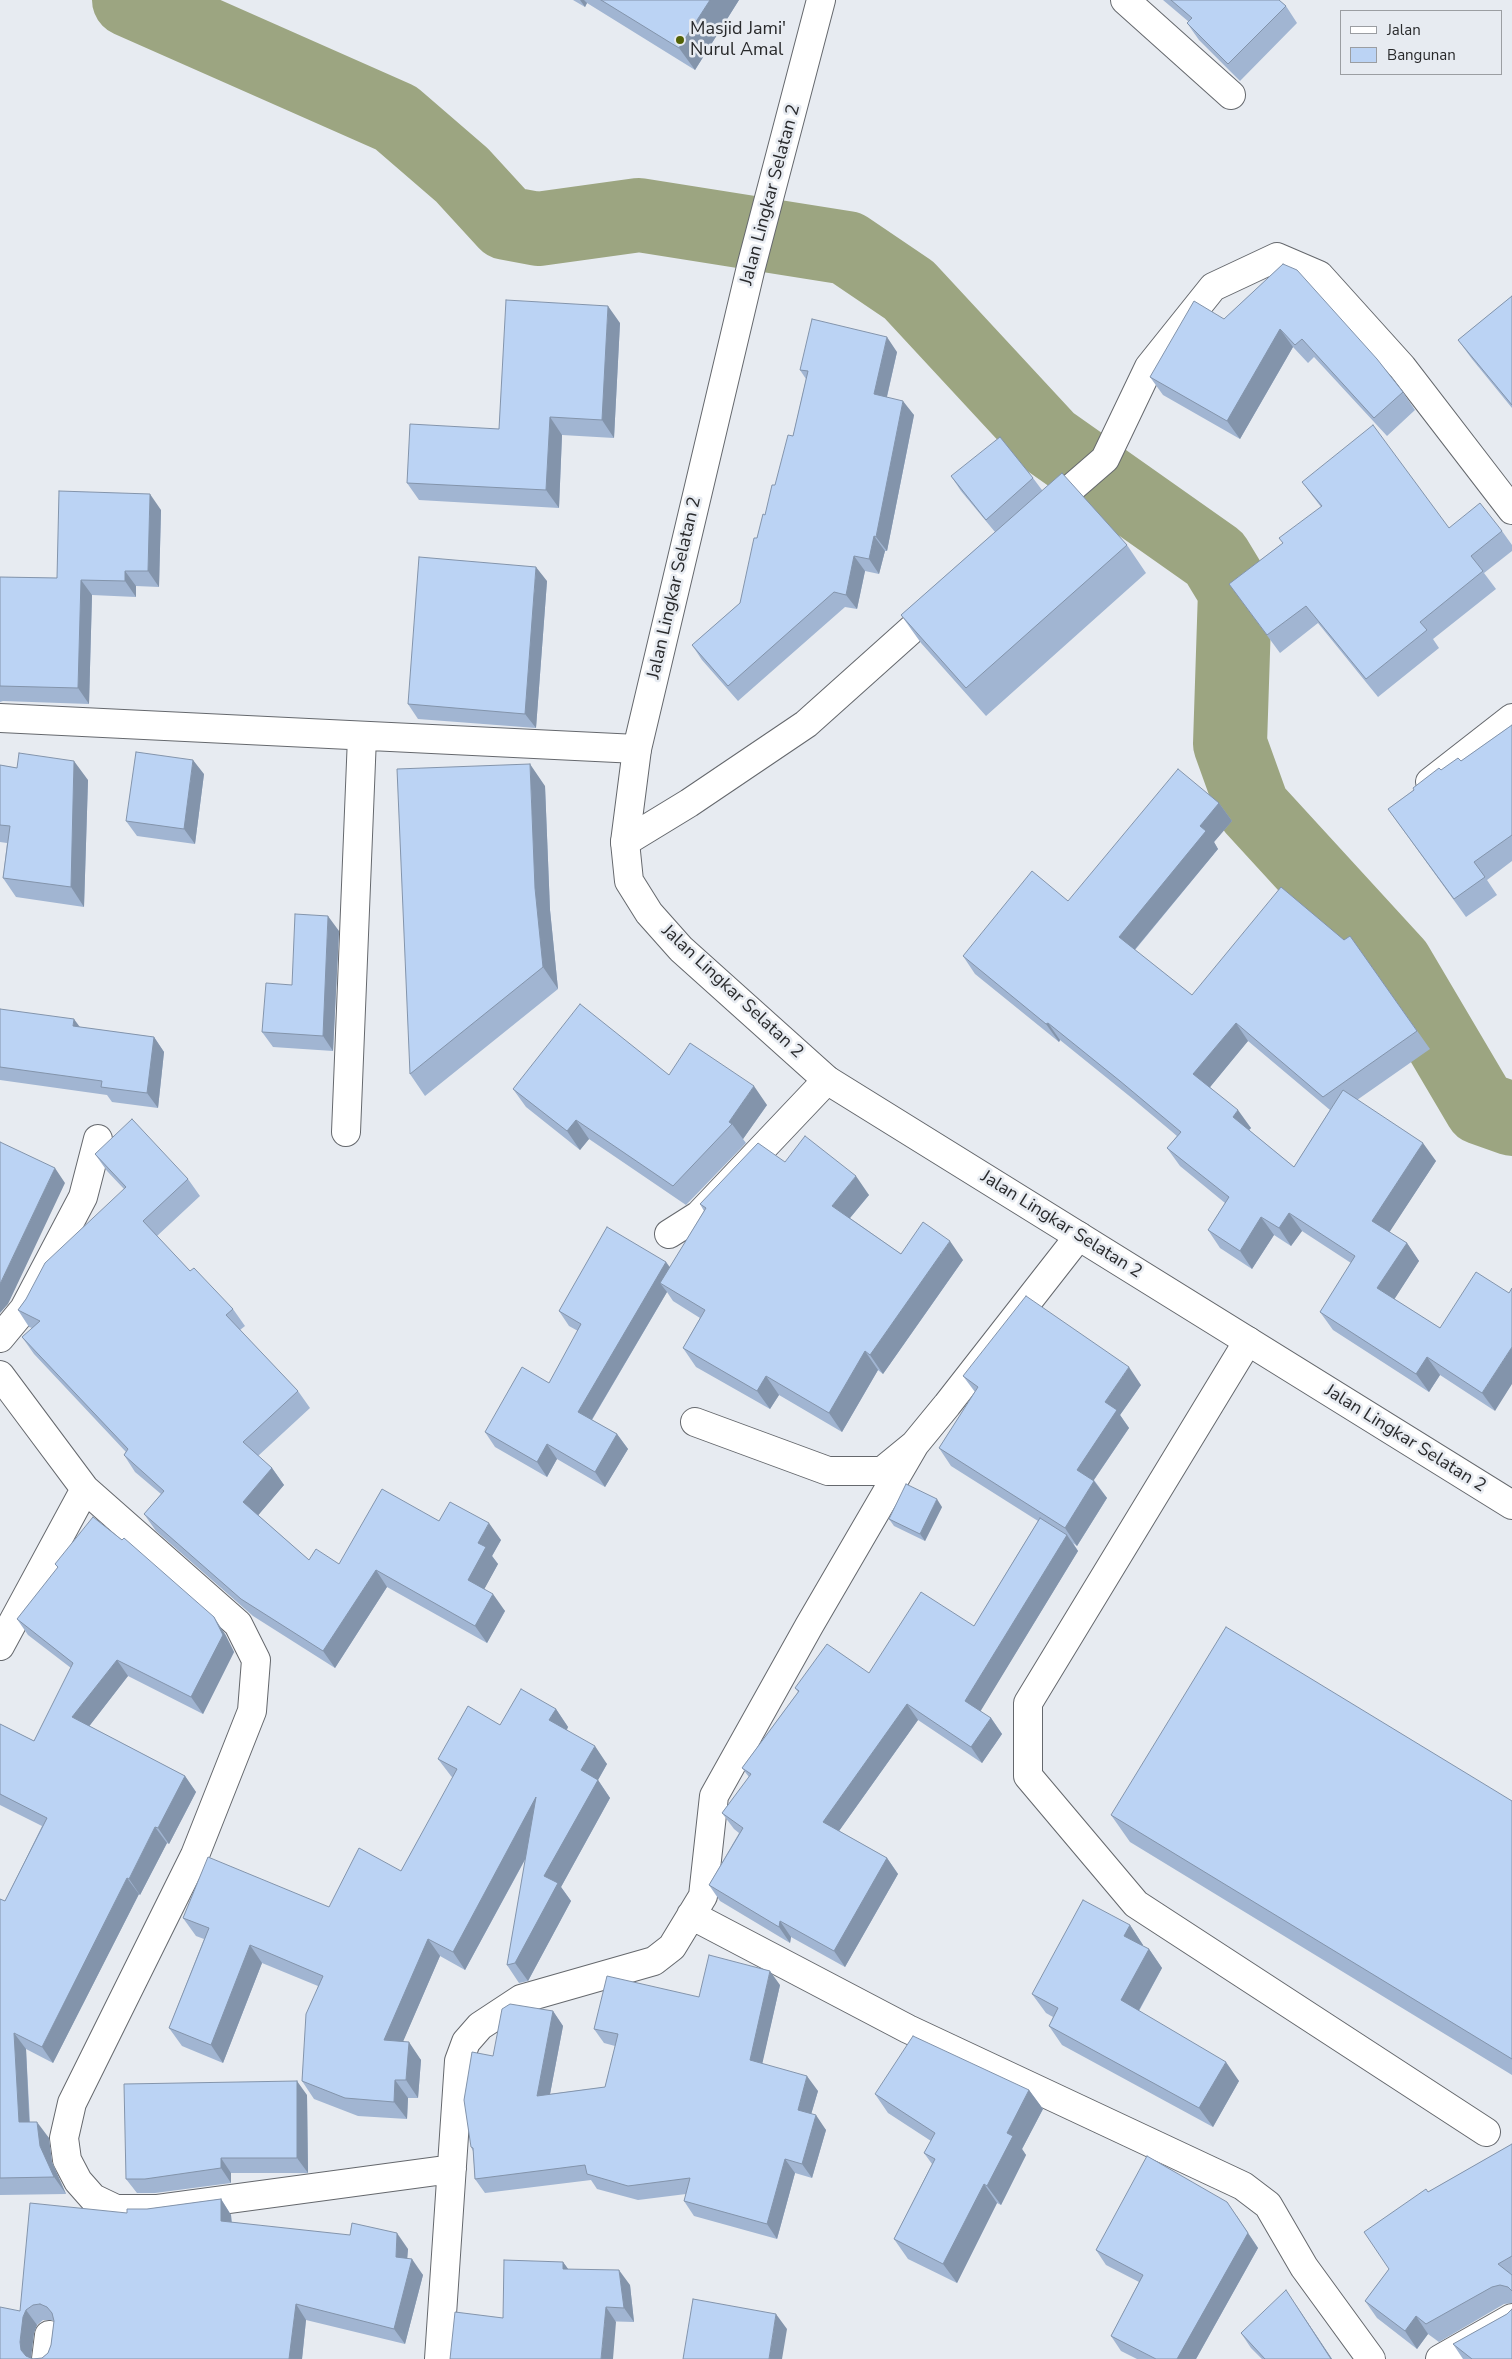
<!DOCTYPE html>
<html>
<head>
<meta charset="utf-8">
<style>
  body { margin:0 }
  #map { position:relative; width:1512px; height:2359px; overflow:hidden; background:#e7ebf1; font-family:"Nunito Sans",sans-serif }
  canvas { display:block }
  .legend { position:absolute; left:1340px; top:10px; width:162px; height:65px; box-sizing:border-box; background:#e7ebf1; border:1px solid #9b9ea2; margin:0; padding:6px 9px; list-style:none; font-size:15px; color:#292a2c }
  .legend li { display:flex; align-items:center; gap:10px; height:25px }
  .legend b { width:25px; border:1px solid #9b9ea2 }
</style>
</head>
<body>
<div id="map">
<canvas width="1512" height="2359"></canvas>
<ul class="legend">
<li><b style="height:6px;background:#fff"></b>Jalan</li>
<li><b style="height:14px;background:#bbd3f4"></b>Bangunan</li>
</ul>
</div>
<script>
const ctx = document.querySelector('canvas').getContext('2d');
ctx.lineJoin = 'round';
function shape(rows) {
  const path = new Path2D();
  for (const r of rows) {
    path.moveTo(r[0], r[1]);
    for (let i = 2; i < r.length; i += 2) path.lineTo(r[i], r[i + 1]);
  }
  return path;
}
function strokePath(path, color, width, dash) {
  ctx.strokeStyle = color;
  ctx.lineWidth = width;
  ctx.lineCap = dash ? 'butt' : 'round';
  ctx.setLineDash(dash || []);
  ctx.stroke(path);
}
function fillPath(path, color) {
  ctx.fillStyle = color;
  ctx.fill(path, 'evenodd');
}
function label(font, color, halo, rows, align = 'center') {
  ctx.font = font + ' "Nunito Sans",sans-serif';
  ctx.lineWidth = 5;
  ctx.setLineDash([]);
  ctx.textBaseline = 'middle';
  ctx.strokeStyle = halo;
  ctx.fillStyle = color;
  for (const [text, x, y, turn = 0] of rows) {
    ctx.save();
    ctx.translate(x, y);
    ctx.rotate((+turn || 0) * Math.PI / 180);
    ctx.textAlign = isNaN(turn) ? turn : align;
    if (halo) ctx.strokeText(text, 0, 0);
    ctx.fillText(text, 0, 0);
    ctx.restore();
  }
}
const river = shape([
  [129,0,396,118,462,175,506,223,538,229,639,215,847,248,909,290,1049,441,1215,558,1235,591,1230,744,1253,808,1396,964,1481,1108,1512,1119]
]);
const minor = shape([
  [1125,0,1231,95],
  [1045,511,1105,459,1149,367,1213,287,1277,257,1319,275,1402,367,1512,510],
  [0,718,637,749],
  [1430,782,1512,718],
  [625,842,689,803,806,724,940,604],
  [346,1132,362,737],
  [669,1234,699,1215,827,1080],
  [0,1338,24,1309,83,1197,98,1139],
  [1248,1341,1028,1703,1028,1776,1136,1904,1486,2132],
  [0,1375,85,1489,0,1646],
  [695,1422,828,1471,882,1471,915,1444,947,1405,1079,1236],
  [85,1489,238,1624,256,1660,252,1711,195,1855,72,2103,64,2138,67,2160,78,2181,93,2198,116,2209,156,2209,452,2169],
  [691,1915,908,2029,1243,2186,1268,2205,1304,2267,1371,2359],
  [46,2359,49,2335],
  [439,2359,459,2061,466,2042,480,2026,521,1999,654,1961,672,1947,703,1896,714,1796,809,1626,915,1444],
  [1440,2359,1512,2318]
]);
const highway = shape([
  [821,0,751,267,637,749,625,842,629,881,649,913,681,949,827,1080,1512,1505]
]);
const wall = shape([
  [573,0,739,0,695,70,587,3,585,7],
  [1163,0,1279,0,1286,6,1297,23,1240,81,1199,40,1187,23,1189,22],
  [1283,264,1403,392,1415,410,1387,436,1314,357,1308,363,1293,347,1240,439,1163,395,1150,377,1224,319],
  [1512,296,1512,408,1472,359,1458,340],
  [620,323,614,438,562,435,559,508,419,500,407,483,499,429],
  [897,352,887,397,914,415,887,551,885,551,879,574,865,571,857,609,845,607,738,701,702,660,692,645,740,603,757,538,793,436,806,379,800,370],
  [951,476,1033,478,1042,490,1127,545,1146,573,986,716,921,643,901,615,995,532,961,491],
  [1302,482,1449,528,1502,531,1512,545,1512,551,1484,573,1496,589,1433,639,1439,648,1378,697,1318,623,1280,653,1229,584,1283,543,1321,507],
  [161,510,159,587,136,586,136,597,92,595,89,704,3,701,0,702,0,577,57,578],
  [547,581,536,728,418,719,408,704],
  [1512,725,1512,861,1487,880,1497,895,1466,917,1388,809,1441,770,1461,761],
  [0,765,88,780,84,907,16,897,3,878,7,843,0,842],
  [204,774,195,844,137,836,126,821],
  [545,786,550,910,558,989,425,1096,410,1074],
  [1219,803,1232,821,1214,842,1218,849,1135,950,1192,995,1344,940,1350,936,1430,1049,1357,1100,1436,1161,1389,1232,1407,1243,1419,1261,1394,1299,1440,1328,1495,1411,1440,1375,1429,1392,1333,1330,1320,1312,1351,1263,1302,1231,1291,1246,1274,1235,1252,1269,1220,1248,1208,1230,1225,1203,1180,1166,1167,1148,1177,1136,1133,1099,1060,1040,1059,1042,975,974,963,956,1068,901],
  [1248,1041,1330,1110,1294,1167,1249,1130,1251,1128,1210,1087],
  [339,931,333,1051,273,1047,262,1032],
  [0,1009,80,1027,154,1037,164,1052,158,1108,112,1102,107,1095,0,1080],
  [669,1075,767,1105,743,1139,746,1143,686,1205,589,1139,580,1150,526,1107,513,1089],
  [95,1154,188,1179,200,1196,157,1236,190,1271,233,1309,245,1326,240,1330,298,1391,310,1408,258,1456,272,1468,284,1485,258,1515,309,1560,339,1564,439,1521,501,1540,492,1556,498,1564,484,1589,505,1611,487,1643,387,1587,335,1668,253,1616,156,1531,144,1514,161,1494,135,1472,124,1455,126,1452,34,1354,22,1337,32,1328,29,1327,18,1310,26,1299,124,1189,107,1171],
  [785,1162,869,1195,850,1218,901,1254,963,1260,883,1374,878,1370,842,1432,779,1395,770,1409,696,1367,683,1348,700,1318,673,1301,667,1292,592,1420,617,1434,628,1449,605,1487,557,1459,547,1477,495,1447,485,1432,549,1383,578,1331,569,1326,559,1311,666,1262,670,1267,704,1211,700,1204],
  [963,1376,1141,1385,1120,1415,1129,1428,1094,1480,1107,1498,1077,1546,1073,1543,1078,1551,980,1711,991,1718,1002,1734,982,1763,918,1720,839,1831,887,1858,898,1874,845,1967,791,1937,790,1943,720,1901,709,1885,739,1833,734,1829,722,1813,749,1777,742,1768,798,1692,795,1688,869,1673,974,1626,1038,1521,951,1466,939,1448,975,1392],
  [942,1507,925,1541,894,1526,889,1519],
  [55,1564,225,1634,234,1652,203,1714,128,1676,89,1726,185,1776,196,1792,169,1844,167,1843,140,1895,139,1894,53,2063,26,2049,30,2122,49,2138,52,2162,66,2194,0,2195,0,1899,5,1901,42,1826,0,1805,0,1724,34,1741,71,1668,28,1635,17,1619,58,1568],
  [556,1709,568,1727,567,1730,607,1764,598,1780,610,1798,561,1887,571,1901,528,1981,519,1983,507,1965,526,1858,465,1970,440,1956,403,2041,421,2060,418,2098,408,2098,407,2119,358,2116,314,2099,302,2081,318,1986,262,1963,223,2063,182,2046,169,2028,204,1939,196,1936,183,1918,329,1907,401,1871,453,1778,451,1776,438,1759,500,1725],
  [1512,1801,1512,2075,1130,1842,1111,1815],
  [1130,1925,1143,1945,1142,1946,1149,1949,1162,1968,1139,2011,1239,2081,1213,2127,1062,2045,1049,2026,1053,2017,1046,2013,1032,1994],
  [780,1985,762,2063,818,2091,811,2114,826,2130,812,2178,795,2173,777,2239,694,2216,684,2201,686,2194,638,2200,597,2189,591,2180,485,2193,475,2179,473,2151,471,2147,493,2056,553,2011,563,2026,550,2094,605,2087,615,2046,604,2043,594,2029,699,1997],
  [1029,2090,1043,2109,1022,2149,1026,2155,1001,2205,997,2203,957,2283,908,2259,894,2239,932,2164,924,2153,931,2141,888,2113,875,2094],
  [307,2095,308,2173,231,2173,231,2183,155,2193,137,2193,126,2179],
  [1512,2144,1512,2303,1504,2304,1439,2342,1428,2334,1417,2349,1377,2318,1365,2301,1389,2269,1428,2192],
  [221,2199,231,2215,232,2222,408,2249,407,2259,423,2275,405,2344,306,2320,302,2359,0,2359,20,2311,127,2213,147,2209],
  [43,2320,50,2320,54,2321,51,2345,48,2353,42,2358,33,2359,31,2358,30,2357,34,2333,37,2325],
  [1237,2216,1258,2248,1196,2359,1137,2359,1121,2351,1111,2336,1139,2282,1106,2265,1096,2250],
  [563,2262,568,2269,630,2285,634,2322,503,2318],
  [1296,2305,1332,2359,1262,2359,1251,2348,1241,2333],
  [1507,2314,1512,2359,1463,2359,1453,2344]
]);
const shadedWall = shape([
  [580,0,584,0,587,3,585,7],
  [710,0,739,0,695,70,679,48],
  [608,306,620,323,614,438,602,420],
  [1280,329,1293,347,1240,439,1227,421],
  [887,337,897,352,884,409,874,394],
  [903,401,914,415,887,551,876,537],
  [550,417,562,435,559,508,546,490],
  [150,494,161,510,159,587,148,571],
  [874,536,885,551,879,574,869,559],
  [854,556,865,571,857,609,846,595],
  [536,567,547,581,536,728,525,714],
  [125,571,136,586,136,597,125,581],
  [81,580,92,595,89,704,78,688],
  [193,760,204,774,195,844,184,829],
  [74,761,88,780,84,907,71,887],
  [530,764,545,786,550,910,558,989,543,967,535,888],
  [1219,803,1232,821,1214,842,1218,849,1131,954,1119,937,1200,826],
  [328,916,339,931,333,1051,323,1036],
  [74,1019,85,1034,73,1026],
  [1048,1023,1060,1040,1059,1042,1046,1024],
  [1236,1023,1248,1041,1206,1092,1193,1074],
  [154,1037,164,1052,158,1108,147,1093],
  [754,1086,767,1105,743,1139,732,1124,729,1122],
  [1238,1110,1251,1128,1245,1134,1233,1117],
  [576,1120,589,1139,580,1150,567,1131],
  [1423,1143,1436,1161,1385,1239,1372,1221],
  [55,1168,65,1183,8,1304,0,1313,0,1284],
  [856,1176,869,1195,845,1224,832,1206],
  [1289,1213,1302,1231,1291,1246,1279,1228],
  [1261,1217,1274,1235,1252,1269,1240,1251],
  [950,1241,963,1260,883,1374,870,1355],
  [1407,1243,1419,1261,1390,1306,1377,1288],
  [666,1262,676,1277,660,1283,667,1292,588,1426,578,1412],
  [1512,1347,1512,1384,1495,1411,1482,1393],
  [865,1351,878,1370,842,1432,829,1413],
  [1427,1357,1440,1375,1429,1392,1416,1374],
  [1129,1367,1141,1385,1120,1415,1129,1428,1089,1487,1077,1470,1105,1402],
  [766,1376,779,1395,770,1409,757,1391],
  [617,1434,628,1449,605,1487,595,1472],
  [547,1444,557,1459,547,1477,537,1462],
  [272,1468,284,1485,255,1519,243,1502],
  [1094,1481,1107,1498,1077,1546,1065,1528],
  [937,1499,942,1507,925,1541,920,1534],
  [489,1523,501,1540,492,1556,498,1564,480,1597,468,1580,478,1543],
  [1067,1535,1078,1551,977,1717,965,1701],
  [376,1570,387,1587,335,1668,323,1651],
  [493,1594,505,1611,487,1643,475,1626],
  [214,1617,225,1634,234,1652,203,1714,191,1697],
  [117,1660,128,1676,84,1733,72,1717],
  [907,1704,918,1720,834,1838,823,1822],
  [556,1709,568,1727,562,1738,549,1720],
  [991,1718,1002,1734,982,1763,971,1747],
  [595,1746,607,1764,598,1780,610,1798,561,1887,571,1901,528,1981,515,1963,544,1876,581,1770],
  [185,1776,196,1792,169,1844,158,1828],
  [536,1797,549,1815,465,1970,453,1952],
  [155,1827,167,1843,140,1895,129,1879],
  [887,1858,898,1874,845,1967,834,1951],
  [127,1878,139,1894,53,2063,42,2047],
  [780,1921,791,1937,790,1943,779,1927],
  [1130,1925,1143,1945,1138,1955,1124,1936],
  [428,1939,440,1956,396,2058,384,2040],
  [250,1945,262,1963,223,2063,211,2045],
  [1149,1949,1162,1968,1134,2019,1121,2000],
  [770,1971,780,1985,760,2074,750,2060],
  [553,2011,563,2026,547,2110,537,2096],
  [14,2033,26,2049,30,2138,19,2122],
  [409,2042,421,2060,418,2098,406,2080],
  [1226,2062,1239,2081,1213,2127,1199,2108],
  [807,2076,818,2091,808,2125,798,2110],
  [395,2080,408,2098,407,2119,394,2102],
  [297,2081,307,2095,308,2173,297,2158],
  [1029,2090,1043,2109,1022,2149,1026,2155,1001,2205,987,2186,1007,2133],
  [816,2115,826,2130,812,2178,802,2164],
  [37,2122,49,2138,52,2162,66,2194,54,2177,40,2146],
  [221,2158,231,2173,231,2183,221,2168],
  [785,2159,795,2173,777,2239,767,2224],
  [984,2184,997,2203,957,2283,943,2264],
  [221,2199,231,2215,232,2236,221,2221],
  [1227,2202,1258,2248,1196,2359,1177,2359],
  [397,2233,408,2249,406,2273,396,2257],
  [412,2259,423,2275,405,2344,394,2329],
  [563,2262,574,2277,563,2269],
  [619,2270,630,2285,634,2322,624,2308],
  [1286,2290,1332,2359,1331,2359],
  [296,2304,306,2320,302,2359,289,2359],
  [606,2307,616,2322,613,2359,601,2359],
  [26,2310,37,2325,34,2333,31,2359,27,2359,21,2350,20,2342,23,2317],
  [776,2314,787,2329,782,2359,769,2359],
  [1416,2316,1428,2334,1417,2349,1405,2331]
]);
const building = shape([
  [601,0,710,0,679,48,601,0],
  [1171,0,1279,0,1286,6,1228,64,1187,23,1192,18,1171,0],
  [1283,264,1297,270,1377,359,1403,392,1374,418,1302,339,1295,345,1280,329,1227,421,1150,377,1194,301,1224,319,1283,264],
  [1512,296,1512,405,1458,340,1512,296],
  [506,300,608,306,602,420,550,417,546,490,407,483,410,424,499,429,506,300],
  [812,319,887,337,874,394,903,401,876,537,874,536,869,559,854,556,846,595,834,592,728,686,692,645,740,603,754,538,757,538,763,514,765,515,772,485,775,485,788,435,793,436,808,371,800,370,812,319],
  [1373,425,1449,528,1480,503,1502,531,1471,556,1483,571,1420,622,1427,630,1366,679,1306,606,1267,635,1229,584,1283,543,1279,538,1322,506,1302,482,1373,425],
  [1000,437,1033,478,986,520,951,476,1000,437],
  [1062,473,1127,545,966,688,901,615,1062,473],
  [59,491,150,494,148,571,125,571,125,581,81,580,78,688,0,686,0,577,57,578,59,491],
  [419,557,536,567,525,714,408,704,419,557],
  [1512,725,1512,835,1474,862,1485,877,1454,899,1388,809,1414,790,1413,788,1439,768,1441,770,1458,758,1461,761,1512,725],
  [136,752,193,760,184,829,126,821,136,752],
  [19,753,74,761,71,887,3,878,10,826,0,825,0,765,17,768,19,753],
  [530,764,535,888,543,967,410,1074,397,769,530,764],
  [1178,769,1219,803,1200,826,1206,831,1119,937,1192,995,1281,887,1344,940,1350,936,1417,1031,1323,1097,1236,1023,1193,1074,1238,1110,1233,1117,1294,1167,1343,1090,1423,1143,1372,1221,1407,1243,1377,1288,1440,1328,1476,1272,1509,1293,1512,1288,1512,1347,1482,1393,1427,1357,1416,1374,1320,1312,1355,1256,1289,1213,1279,1228,1261,1217,1240,1251,1208,1230,1229,1197,1167,1148,1181,1132,1120,1081,1048,1023,1046,1024,963,956,1032,871,1068,901,1178,769],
  [295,914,328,916,323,1036,262,1032,266,983,292,985,295,914],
  [580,1004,669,1075,690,1043,754,1086,729,1122,732,1124,673,1186,576,1120,567,1131,513,1089,580,1004],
  [0,1009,74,1019,73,1026,154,1037,147,1093,101,1087,102,1081,0,1067,0,1009],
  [132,1119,188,1179,143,1221,190,1271,194,1268,233,1309,226,1315,298,1391,243,1442,272,1468,243,1502,309,1560,316,1549,339,1564,382,1489,439,1521,450,1502,489,1523,478,1543,486,1547,468,1580,493,1594,475,1626,376,1570,323,1651,241,1599,144,1514,164,1491,124,1455,128,1449,22,1337,40,1321,18,1310,26,1299,45,1263,126,1187,95,1154,132,1119],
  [805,1136,856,1176,832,1206,901,1254,923,1222,950,1241,870,1355,865,1351,829,1413,766,1376,757,1391,683,1348,705,1310,660,1283,706,1208,700,1204,758,1143,785,1162,805,1136],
  [0,1142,55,1168,0,1284,0,1142],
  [607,1227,666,1262,578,1412,617,1434,595,1472,547,1444,537,1462,485,1432,522,1367,549,1383,581,1324,559,1311,607,1227],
  [1026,1296,1129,1367,1105,1402,1117,1410,1077,1470,1094,1481,1065,1528,939,1448,978,1387,963,1376,1026,1296],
  [906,1484,937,1499,920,1534,889,1519,906,1484],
  [93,1517,122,1540,124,1538,214,1617,223,1635,191,1697,117,1660,72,1717,185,1776,158,1828,155,1827,129,1879,127,1878,42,2047,14,2033,19,2122,37,2122,40,2146,54,2177,0,2178,0,1899,5,1901,47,1818,0,1794,0,1724,34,1741,73,1663,17,1619,58,1567,55,1564,93,1517],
  [1040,1518,1067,1535,965,1701,991,1718,971,1747,907,1704,823,1822,887,1858,834,1951,780,1921,779,1927,709,1885,743,1828,722,1813,751,1774,742,1768,799,1691,795,1688,827,1644,869,1673,921,1592,974,1626,1040,1518],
  [1226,1627,1512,1801,1512,2059,1111,1815,1226,1627],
  [521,1689,556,1709,549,1720,595,1746,581,1770,598,1780,544,1876,558,1883,515,1963,507,1965,536,1797,453,1952,428,1939,384,2040,409,2042,406,2080,395,2080,394,2102,345,2098,302,2081,306,2014,323,1976,250,1945,211,2045,169,2028,209,1928,183,1918,208,1857,329,1907,359,1848,401,1871,457,1769,438,1759,468,1706,500,1725,521,1689],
  [1083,1900,1130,1925,1124,1936,1149,1949,1121,2000,1226,2062,1199,2108,1049,2026,1058,2008,1032,1994,1083,1900],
  [709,1955,770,1971,750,2060,807,2076,798,2110,816,2115,802,2164,785,2159,767,2224,684,2201,690,2178,628,2186,587,2174,585,2165,475,2179,473,2148,471,2147,464,2100,472,2052,493,2056,502,2009,510,2004,553,2011,537,2096,605,2087,618,2034,594,2029,607,1976,699,1997,709,1955],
  [913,2036,1029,2090,1007,2133,1013,2136,987,2186,984,2184,943,2264,894,2239,935,2159,924,2153,935,2133,875,2094,913,2036],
  [297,2081,297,2158,221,2158,221,2168,145,2179,126,2179,124,2084,297,2081],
  [1512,2144,1512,2256,1498,2264,1512,2275,1512,2291,1508,2287,1500,2285,1492,2287,1426,2324,1416,2316,1405,2331,1365,2301,1389,2269,1364,2232,1426,2189,1428,2192,1512,2144],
  [1147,2156,1227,2202,1248,2233,1177,2359,1156,2359,1111,2336,1143,2275,1096,2250,1147,2156],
  [221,2199,221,2221,350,2235,352,2223,397,2233,396,2257,412,2259,394,2329,296,2304,289,2359,0,2359,0,2307,20,2311,30,2203,127,2213,127,2209,147,2209,221,2199],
  [40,2304,47,2307,52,2313,54,2321,51,2345,48,2353,42,2358,33,2359,26,2356,21,2350,20,2342,23,2317,26,2310,33,2305,40,2304],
  [504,2260,563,2262,563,2269,619,2270,624,2308,606,2307,601,2359,450,2359,455,2312,503,2318,504,2260],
  [1286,2290,1331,2359,1265,2359,1241,2333,1286,2290],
  [693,2299,776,2314,769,2359,683,2359,693,2299],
  [1512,2309,1512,2359,1472,2359,1453,2344,1507,2314,1512,2309]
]);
const markers = [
  [680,40,5,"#536206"]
];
const poiNames = [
  ["Masjid Jami'",690,30],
  ["Nurul Amal",690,51]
];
const streetNames = [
  ["Jalan Lingkar Selatan 2",771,195,-75],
  ["Jalan Lingkar Selatan 2",675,588,-77],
  ["Jalan Lingkar Selatan 2",732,992,43],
  ["Jalan Lingkar Selatan 2",1061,1225,32],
  ["Jalan Lingkar Selatan 2",1405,1439,32]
];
strokePath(river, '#9ca581', 74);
strokePath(minor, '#65686d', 30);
strokePath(highway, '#65686d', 30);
strokePath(minor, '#fff', 28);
strokePath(highway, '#fff', 28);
fillPath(wall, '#a1b5d2');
fillPath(shadedWall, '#8394ab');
fillPath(building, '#bbd3f4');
strokePath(building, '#8394ab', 1);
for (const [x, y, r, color] of markers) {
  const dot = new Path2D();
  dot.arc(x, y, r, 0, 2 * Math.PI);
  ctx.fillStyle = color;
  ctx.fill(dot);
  strokePath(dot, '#e7ebf1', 2);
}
label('18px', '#292a2c', '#e7ebf1', poiNames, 'left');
label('18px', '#292a2c', '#e7ebf1', streetNames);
</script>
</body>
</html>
